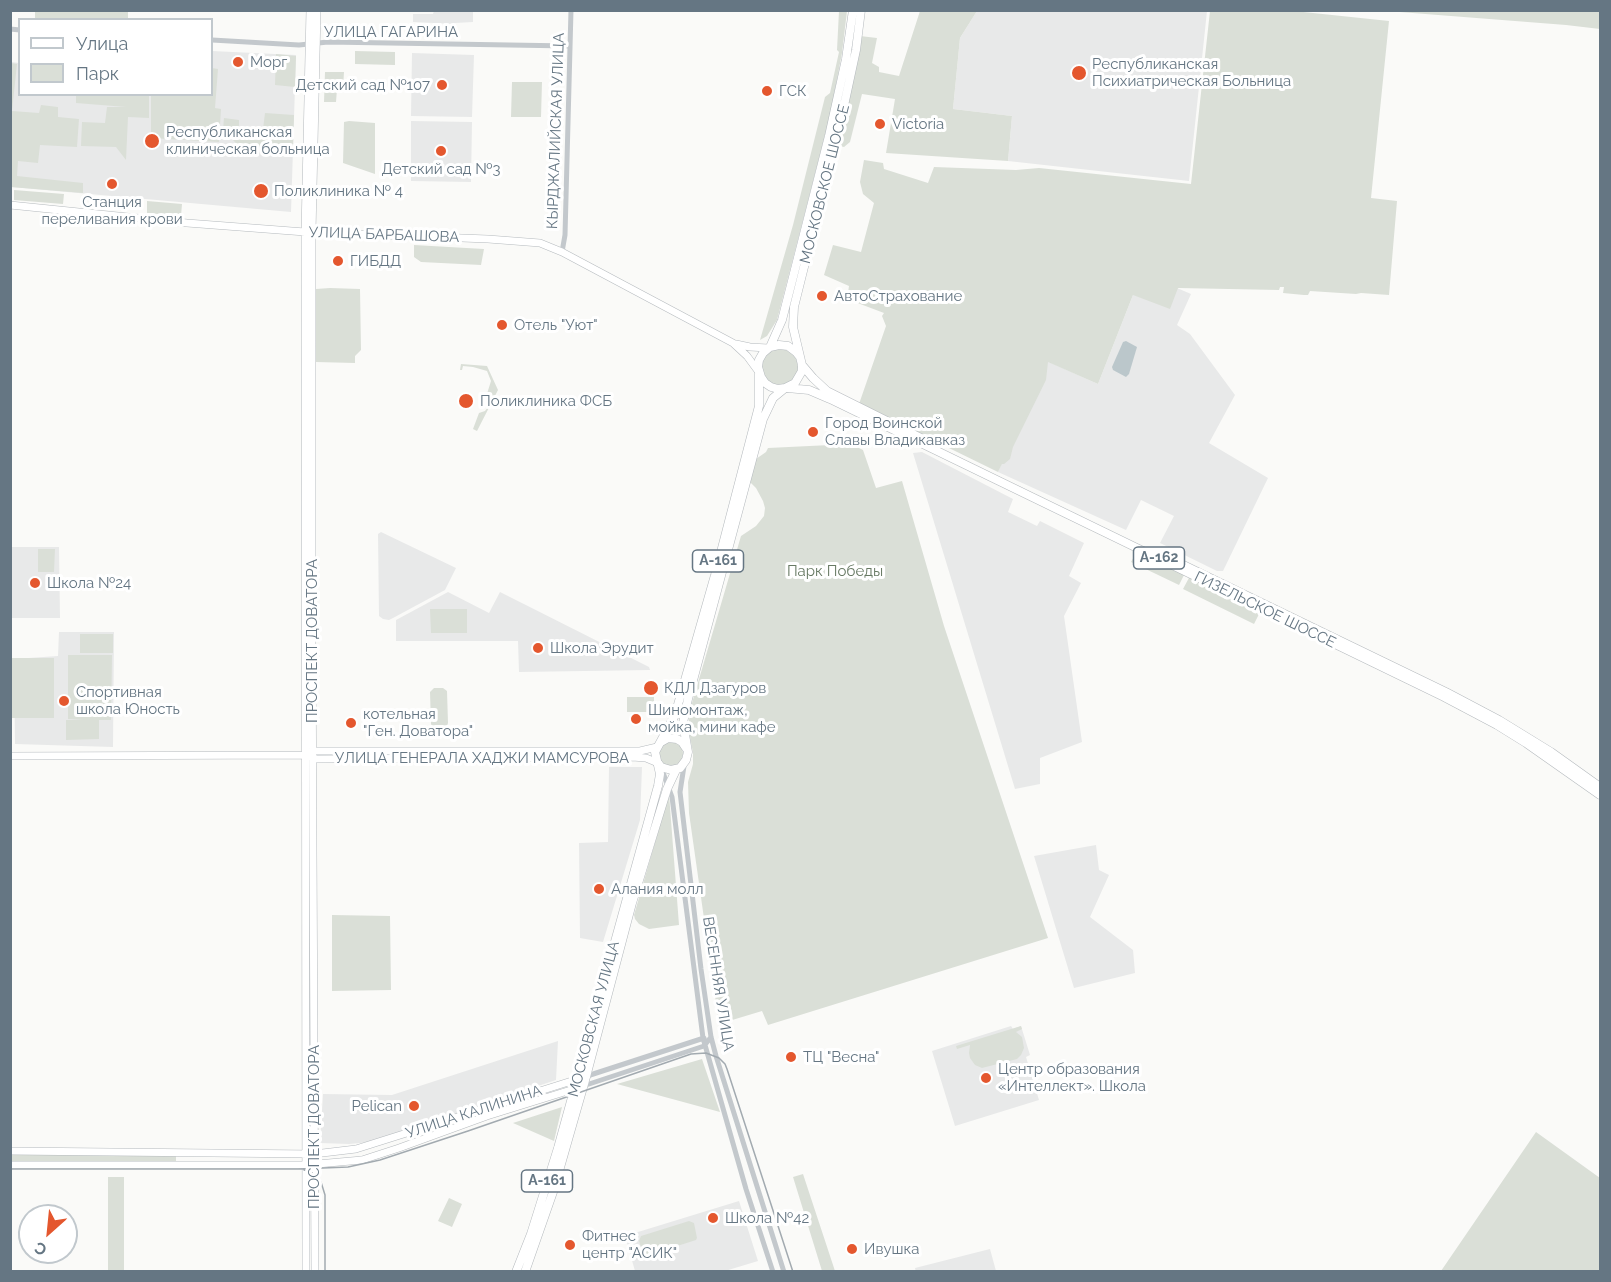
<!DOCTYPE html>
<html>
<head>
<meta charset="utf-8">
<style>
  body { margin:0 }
  #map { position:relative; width:1611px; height:1282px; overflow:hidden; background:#fafaf8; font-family:Raleway,sans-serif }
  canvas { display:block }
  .frame { position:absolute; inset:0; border:12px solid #657683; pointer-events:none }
  .legend { position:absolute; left:18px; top:18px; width:195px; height:78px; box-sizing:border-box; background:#fff; border:2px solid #c1c8cd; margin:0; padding:8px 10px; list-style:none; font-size:18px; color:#657683 }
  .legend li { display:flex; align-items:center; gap:12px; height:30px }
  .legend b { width:30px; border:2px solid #c1c8cd }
  .north { position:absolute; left:18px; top:1204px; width:60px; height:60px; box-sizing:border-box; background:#fff; border:2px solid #c1c8cd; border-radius:50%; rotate:207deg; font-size:16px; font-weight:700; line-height:24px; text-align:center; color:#657683 }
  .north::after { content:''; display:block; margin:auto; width:21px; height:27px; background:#e4572e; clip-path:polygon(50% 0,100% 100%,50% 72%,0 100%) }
</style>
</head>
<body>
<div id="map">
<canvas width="1611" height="1282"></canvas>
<div class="frame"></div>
<ul class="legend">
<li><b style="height:8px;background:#fff"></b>Улица</li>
<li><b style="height:16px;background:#dadfd7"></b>Парк</li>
</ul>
<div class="north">С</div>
</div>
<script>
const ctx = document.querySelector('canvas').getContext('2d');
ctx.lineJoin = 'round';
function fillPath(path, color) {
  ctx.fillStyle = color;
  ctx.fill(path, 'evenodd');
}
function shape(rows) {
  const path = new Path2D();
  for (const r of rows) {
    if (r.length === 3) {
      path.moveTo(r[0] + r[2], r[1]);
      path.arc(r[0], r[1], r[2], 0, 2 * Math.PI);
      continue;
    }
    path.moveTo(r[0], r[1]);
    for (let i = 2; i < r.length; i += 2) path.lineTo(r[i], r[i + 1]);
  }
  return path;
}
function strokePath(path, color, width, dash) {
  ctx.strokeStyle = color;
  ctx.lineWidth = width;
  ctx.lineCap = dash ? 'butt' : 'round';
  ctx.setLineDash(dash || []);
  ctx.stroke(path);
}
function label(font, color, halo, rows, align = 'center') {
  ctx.font = font + ' Raleway,sans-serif';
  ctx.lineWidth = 6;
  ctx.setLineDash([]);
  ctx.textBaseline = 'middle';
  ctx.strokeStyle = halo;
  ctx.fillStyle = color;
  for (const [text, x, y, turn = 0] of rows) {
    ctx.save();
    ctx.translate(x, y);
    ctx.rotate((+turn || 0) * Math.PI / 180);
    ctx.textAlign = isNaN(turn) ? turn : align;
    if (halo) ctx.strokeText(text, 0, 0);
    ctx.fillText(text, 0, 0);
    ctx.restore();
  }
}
const built = shape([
  [434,11,473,11,473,22,455,23,454,24,413,22,413,14,433,14],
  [977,11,1207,11,1189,181,1008,161,1012,116,953,109,960,38],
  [212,51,296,55,291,212,11,187,11,62,19,63,20,94,212,94],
  [412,53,474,55,472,117,411,116],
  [411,121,472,122,471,182,411,181],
  [1177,288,1191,294,1177,325,1190,334,1235,395,1209,443,1268,478,1223,571,1217,571,1160,543,1174,516,1141,500,1126,530,998,472,1047,361,1098,384,1133,295],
  [922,452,1013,499,1008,512,1037,526,1040,521,1084,543,1069,576,1081,583,1064,616,1082,742,1040,758,1040,784,1015,789,913,453],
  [381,532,456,568,445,590,393,618,389,620,383,619,379,616,378,534],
  [11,547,59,547,60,618,11,618],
  [448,592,489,613,500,592,649,667,650,670,519,672,518,641,396,641,396,620],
  [59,632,114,632,113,747,15,744,14,659,58,656],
  [609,767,642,767,640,820,603,942,580,938,579,843,608,842],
  [1096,845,1099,870,1109,875,1090,917,1133,950,1135,973,1074,988,1034,856],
  [1011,1026,1013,1029,1021,1026,1030,1055,1026,1057,1039,1100,955,1126,932,1051],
  [558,1041,556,1080,371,1142,349,1144,320,1143,323,1094,392,1095],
  [739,1201,758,1261,725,1271,635,1271,625,1236],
  [990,1249,996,1271,916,1272,915,1268]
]);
const green = shape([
  [35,11,128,11,128,19,35,19],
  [839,11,847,11,842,53,830,116,777,320,767,336,760,340,793,225,825,97,830,93,839,52,837,50],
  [920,11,977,11,960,38,953,109,1012,116,1008,161,886,153,895,99,862,94,850,142,844,147,840,146,839,143,860,36,877,38,872,63,879,67,879,72,899,76],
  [1210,11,1294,11,1389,21,1371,198,1397,201,1389,295,1361,293,1356,294,1310,291,1308,295,1304,295,1283,293,1284,287,1280,287,1279,290,1178,288,1170,309,1133,295,1098,384,1048,362,1046,380,1013,447,1010,459,1004,464,1002,464,998,472,859,404,886,326,882,316,884,313,847,299,849,286,824,275,833,245,861,252,874,203,863,194,860,182,864,160,883,163,884,169,928,183,934,167,1016,170,1039,168,1191,184],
  [1387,11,1600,11,1600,29,1566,25],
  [355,51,395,52,395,65,355,64],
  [276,54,296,56,295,87,275,85],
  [11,63,17,64,12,111,39,113,41,105,58,107,58,117,79,119,77,147,40,145,38,163,18,161,17,176,83,183,83,193,11,187],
  [212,68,218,69,215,108,221,109,219,142,151,138,151,95,212,94],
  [325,72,344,72,343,88,337,89,336,102,324,102],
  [512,82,542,82,541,117,511,117],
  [76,95,149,95,149,118,128,117,126,160,116,147,81,146,82,122,105,123,107,107,126,107,76,103],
  [265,113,294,115,293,149,238,145,223,130,224,118,239,120,239,128,263,129],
  [349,121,375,123,375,174,343,163,344,122],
  [14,190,64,194,63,204,14,200],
  [147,201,182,204,181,216,147,213],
  [414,245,484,249,481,265,421,262,414,257],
  [330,288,360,289,361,350,355,356,355,363,316,362,316,289],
  [780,367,18],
  [461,364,487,366,498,390,477,431,473,429,479,413,485,411,488,407,489,404,486,397,491,381,487,371,473,367,463,366,462,370,460,370],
  [851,444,863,450,876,488,902,481,944,626,1048,938,768,1025,762,1011,719,1024,689,813,688,782,693,764,693,753,688,726,692,703,741,536,756,526,764,516,765,508,763,501,756,488,750,482,756,459,766,452,768,448],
  [38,549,55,549,54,572,38,572],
  [1137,551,1184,575,1179,585,1131,562],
  [1190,576,1260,612,1254,624,1183,589],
  [430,609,467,609,467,633,431,633],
  [80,634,113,634,113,653,80,653],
  [68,655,112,655,111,720,99,720,99,739,66,740,66,720,83,720,68,719],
  [11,658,54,658,54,718,12,718],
  [434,688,443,688,447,691,448,723,447,726,444,728,433,728,431,724,430,692],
  [627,697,654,697,654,712,627,712],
  [671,754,12],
  [669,794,679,925,649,929,639,924,635,919,634,915],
  [332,915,390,916,391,990,332,991],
  [1021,1026,1022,1029,1016,1032,1022,1037,1024,1048,1021,1055,1017,1059,982,1068,975,1065,970,1058,969,1053,970,1045,957,1049,956,1046],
  [702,1059,720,1112,617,1084],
  [562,1107,554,1141,513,1123],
  [1536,1132,1600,1178,1600,1271,1441,1271],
  [11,1154,176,1154,176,1162,11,1161],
  [803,1174,835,1271,822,1271,793,1177],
  [108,1177,124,1177,124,1271,108,1271],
  [449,1198,462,1204,452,1227,438,1221],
  [689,1221,694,1223,697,1238,696,1240,649,1255,643,1253,639,1241,641,1236]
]);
const water = shape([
  [1126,341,1137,347,1129,374,1126,377,1113,370,1112,367,1123,342]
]);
const minor = shape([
  [10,29,20,30],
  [212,40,299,45,328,42,570,46],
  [562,252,565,235,571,10],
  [684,766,680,792,701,969,711,1037,716,1056,784,1272],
  [661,767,672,797,703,1038,746,1189,773,1272],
  [584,1077,704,1038],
  [574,1089,704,1046,711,1037]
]);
const major = shape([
  [10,205,187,223,305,232,488,239,540,243,562,252,733,343,747,356,758,371],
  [736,344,750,347,768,348],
  [310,753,313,751,640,751,657,747],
  [10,756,305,755,317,759,632,757,646,758,658,763],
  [10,1151,314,1154,356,1149,578,1079],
  [10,1165,306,1165,362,1160,399,1148,487,1116,574,1089],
  [306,1272,305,232,310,10],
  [315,1272,312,637,312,232,317,10]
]);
const highway = shape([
  [770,347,782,320,829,136,846,59,853,10],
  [800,357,796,352,788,346,779,345,770,347,763,353,759,360,758,367,761,377,765,383,771,387,778,389,785,388,795,383,802,371,802,365,793,327,794,307,842,115,856,50,861,10],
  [802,365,813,378,827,391,933,444],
  [787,388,809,390,830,399,1444,697,1497,725,1526,743,1600,795],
  [1165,556,1446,692,1499,720,1551,752,1600,787],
  [661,742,668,738,677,739,682,742,686,748],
  [658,763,661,767,671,770,680,768,686,760,688,752,683,723,688,699,763,419,773,398,784,389],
  [516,1272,531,1234,558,1148,658,786,660,774,655,752,675,715,715,575,759,406,759,374],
  [525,1272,553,1192,586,1077,632,903,667,789,676,770]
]);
const tram = shape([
  [10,1169,298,1169,348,1167,380,1160,468,1131,691,1054,706,1053,719,1058,725,1064,727,1069,793,1272],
  [304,1170,311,1172,317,1177,321,1182,325,1195,325,1272]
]);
const markers = [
  [238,62,6,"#e4572e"],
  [1079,73,8,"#e4572e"],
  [442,85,6,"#e4572e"],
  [767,91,6,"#e4572e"],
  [880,124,6,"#e4572e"],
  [152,141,8,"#e4572e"],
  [441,151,6,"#e4572e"],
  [112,184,6,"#e4572e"],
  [261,191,8,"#e4572e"],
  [338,261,6,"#e4572e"],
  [822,296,6,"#e4572e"],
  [502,325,6,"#e4572e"],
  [466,401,8,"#e4572e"],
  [813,432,6,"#e4572e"],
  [35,583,6,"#e4572e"],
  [538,648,6,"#e4572e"],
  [651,688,8,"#e4572e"],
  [64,701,6,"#e4572e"],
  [636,719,6,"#e4572e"],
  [351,723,6,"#e4572e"],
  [599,889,6,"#e4572e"],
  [791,1057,6,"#e4572e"],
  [986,1078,6,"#e4572e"],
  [414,1106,6,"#e4572e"],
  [713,1218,6,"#e4572e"],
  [570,1245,6,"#e4572e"],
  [852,1249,6,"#e4572e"]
];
const shields = [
  [1159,558,51],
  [718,561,51],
  [547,1181,51]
];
const shieldNames = [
  ["А-162",1159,558],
  ["А-161",718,561],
  ["А-161",547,1181]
];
const streetNames = [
  ["УЛИЦА ГАГАРИНА",391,32],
  ["КЫРДЖАЛИЙСКАЯ УЛИЦА",556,131,-88],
  ["МОСКОВСКОЕ ШОССЕ",825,184,-76],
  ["УЛИЦА БАРБАШОВА",384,235,2],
  ["ГИЗЕЛЬСКОЕ ШОССЕ",1265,610,26],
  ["ПРОСПЕКТ ДОВАТОРА",312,641,-90],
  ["УЛИЦА ГЕНЕРАЛА ХАДЖИ МАМСУРОВА",482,758],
  ["ВЕСЕННЯЯ УЛИЦА",718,984,81],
  ["МОСКОВСКАЯ УЛИЦА",594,1019,-75],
  ["УЛИЦА КАЛИНИНА",474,1112,-18],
  ["ПРОСПЕКТ ДОВАТОРА",314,1127,-90]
];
const poiNames = [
  ["Морг",250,62],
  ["Республиканская",1092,64],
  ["Психиатрическая Больница",1092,81],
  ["Детский сад №107",430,85,"right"],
  ["ГСК",779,91],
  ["Victoria",892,124],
  ["Республиканская",166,132],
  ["клиническая больница",166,149],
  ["Детский сад №3",441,169,"center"],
  ["Поликлиника № 4",274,191],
  ["Станция",112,202,"center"],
  ["переливания крови",112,219,"center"],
  ["ГИБДД",350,261],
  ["АвтоСтрахование",834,296],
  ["Отель \"Уют\"",514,325],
  ["Поликлиника ФСБ",480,401],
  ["Город Воинской",825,423],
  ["Славы Владикавказ",825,440],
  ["Школа №24",47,583],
  ["Школа Эрудит",550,648],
  ["КДЛ Дзагуров",664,688],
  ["Спортивная",76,692],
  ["школа Юность",76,709],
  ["Шиномонтаж,",648,710],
  ["мойка, мини кафе",648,727],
  ["котельная",363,714],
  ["\"Ген. Доватора\"",363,731],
  ["Алания молл",611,889],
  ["ТЦ \"Весна\"",803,1057],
  ["Центр образования",998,1069],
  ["«Интеллект». Школа",998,1086],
  ["Pelican",402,1106,"right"],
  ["Школа №42",725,1218],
  ["Фитнес",582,1236],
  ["центр \"АСИК\"",582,1253],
  ["Ивушка",864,1249]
];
const parkNames = [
  ["Парк Победы",835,571]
];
fillPath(built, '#e8e9e9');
fillPath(green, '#dadfd7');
fillPath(water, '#bbc7cb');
strokePath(major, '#b5babe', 8);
strokePath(highway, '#b4b9bd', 9);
strokePath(minor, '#c3c8cc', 5);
strokePath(major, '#fff', 7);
strokePath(highway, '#fff', 8);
strokePath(tram, '#a2aab0', 1.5);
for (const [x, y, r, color] of markers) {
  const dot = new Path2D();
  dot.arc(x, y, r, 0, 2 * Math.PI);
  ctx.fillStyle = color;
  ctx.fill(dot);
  strokePath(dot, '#fff', 2);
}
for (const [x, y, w] of shields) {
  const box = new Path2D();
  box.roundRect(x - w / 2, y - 11, w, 22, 4.5);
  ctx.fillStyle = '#fff';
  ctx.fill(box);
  strokePath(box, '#657683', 1.5);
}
label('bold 14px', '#657683', null, shieldNames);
label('15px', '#657683', '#fff', streetNames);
label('15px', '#657683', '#fff', poiNames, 'left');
label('15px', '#687a64', '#fff', parkNames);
</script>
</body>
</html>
